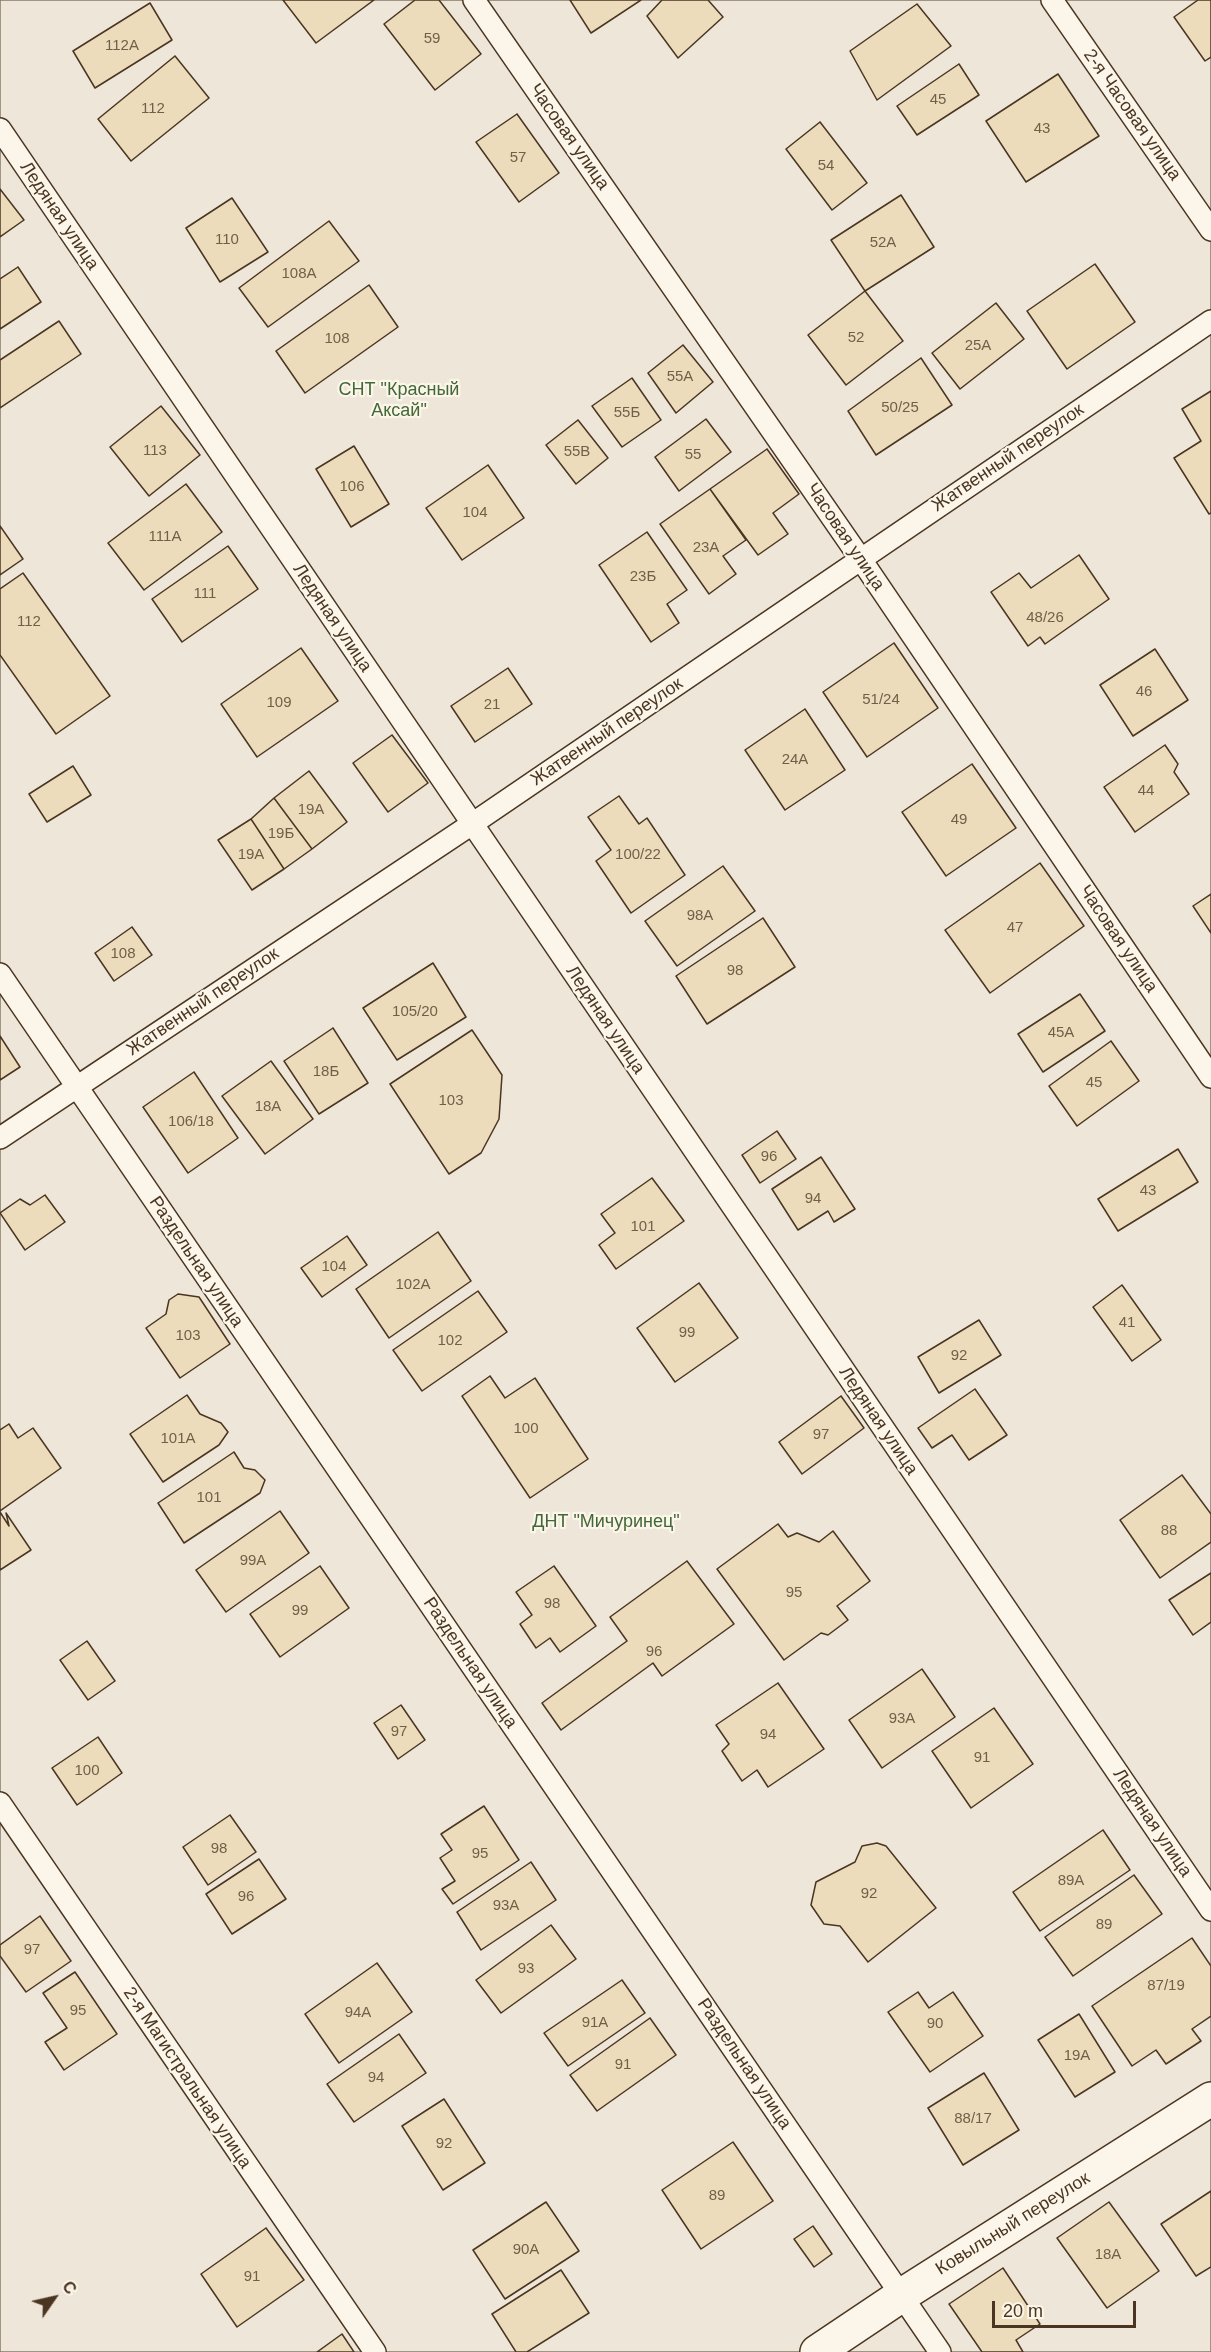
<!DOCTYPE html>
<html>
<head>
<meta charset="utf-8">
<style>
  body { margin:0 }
  #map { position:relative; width:1211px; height:2352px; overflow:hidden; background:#fbf6e9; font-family:Helvetica,sans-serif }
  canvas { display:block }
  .north { position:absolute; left:24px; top:2268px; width:60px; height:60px; -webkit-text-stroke:4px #fbf6e9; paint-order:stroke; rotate:56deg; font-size:16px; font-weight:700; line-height:24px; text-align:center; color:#4a3520 }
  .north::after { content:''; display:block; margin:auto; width:21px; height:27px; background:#4a3520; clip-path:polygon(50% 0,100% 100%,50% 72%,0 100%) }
  .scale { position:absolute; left:992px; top:2301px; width:144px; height:27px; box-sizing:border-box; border:3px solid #4a3520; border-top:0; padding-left:8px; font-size:18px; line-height:21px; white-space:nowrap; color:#4a3520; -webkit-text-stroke:4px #fbf6e9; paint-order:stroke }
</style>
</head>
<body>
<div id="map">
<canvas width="1211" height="2352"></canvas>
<div class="north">С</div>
<div class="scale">20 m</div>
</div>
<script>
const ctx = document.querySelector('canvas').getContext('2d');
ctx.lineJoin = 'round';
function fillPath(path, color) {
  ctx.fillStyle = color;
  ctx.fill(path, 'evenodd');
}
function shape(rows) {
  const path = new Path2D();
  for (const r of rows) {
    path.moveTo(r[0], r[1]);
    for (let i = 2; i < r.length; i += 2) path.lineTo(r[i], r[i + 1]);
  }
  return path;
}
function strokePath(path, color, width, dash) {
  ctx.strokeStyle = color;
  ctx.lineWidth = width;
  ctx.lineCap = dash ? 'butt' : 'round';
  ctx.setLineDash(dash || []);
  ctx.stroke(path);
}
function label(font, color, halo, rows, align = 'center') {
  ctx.font = font + ' Helvetica,sans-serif';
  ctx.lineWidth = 4.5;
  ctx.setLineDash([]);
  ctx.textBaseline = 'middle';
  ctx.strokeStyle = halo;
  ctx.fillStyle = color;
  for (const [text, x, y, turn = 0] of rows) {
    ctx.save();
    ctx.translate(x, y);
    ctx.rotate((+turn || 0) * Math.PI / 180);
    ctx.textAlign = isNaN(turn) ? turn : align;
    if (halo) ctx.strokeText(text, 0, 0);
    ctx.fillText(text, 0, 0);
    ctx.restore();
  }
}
const green = shape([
  [0,0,1211,0,1211,2352,0,2352,0,0]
]);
const building = shape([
  [283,0,374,0,316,43,283,0],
  [415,0,439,0,481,54,435,90,384,24,415,0],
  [570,0,641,0,591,33,570,0],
  [662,0,708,0,723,17,678,58,647,16,662,0],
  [1198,0,1211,0,1211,57,1205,61,1174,17,1198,0],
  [150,3,172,40,95,88,73,51,150,3],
  [917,4,951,46,877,100,850,51,917,4],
  [175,56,209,98,131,161,98,119,175,56],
  [959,64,979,95,917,135,897,106,959,64],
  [1058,74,1099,136,1026,182,986,121,1058,74],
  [517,114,559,173,519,202,476,142,517,114],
  [820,122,867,183,832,210,786,149,820,122],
  [0,189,24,220,0,237,0,189],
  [901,195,934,247,865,291,831,240,901,195],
  [232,198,268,252,220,282,186,228,232,198],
  [329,221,359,261,268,327,239,288,329,221],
  [1095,264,1135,322,1067,369,1027,311,1095,264],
  [18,267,41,302,0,329,0,279,18,267],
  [369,285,398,327,305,393,276,351,369,285],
  [865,291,903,341,846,385,808,335,865,291],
  [996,303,1024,339,960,389,932,353,996,303],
  [59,321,81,354,0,408,0,360,59,321],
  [683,345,713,382,676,413,648,373,683,345],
  [921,358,952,405,876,455,848,411,921,358],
  [632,378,661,420,622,447,592,406,632,378],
  [1211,391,1211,513,1209,514,1174,458,1201,441,1182,409,1211,391],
  [161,406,200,455,149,496,110,447,161,406],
  [706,419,731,452,679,491,655,457,706,419],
  [578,420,608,458,576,484,546,445,578,420],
  [354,446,389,504,351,527,316,469,354,446],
  [767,449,799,494,773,513,788,534,758,555,710,489,767,449],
  [488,465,524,518,462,560,426,508,488,465],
  [186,484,222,532,144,590,108,543,186,484],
  [710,489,746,540,723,556,736,574,709,594,660,524,710,489],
  [0,526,23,559,0,575,0,526],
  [647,532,687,590,667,604,679,623,651,642,599,565,647,532],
  [228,546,258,589,182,642,152,599,228,546],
  [1079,555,1109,599,1045,644,1040,637,1028,646,991,592,1019,573,1031,588,1079,555],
  [23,573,110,696,56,734,0,655,0,589,23,573],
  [894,643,938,708,867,757,823,692,894,643],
  [301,648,338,701,257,757,221,704,301,648],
  [1155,649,1188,700,1133,736,1100,685,1155,649],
  [508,668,532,704,475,742,451,706,508,668],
  [805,709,845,770,785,810,745,750,805,709],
  [392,735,428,783,388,812,353,763,392,735],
  [1165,745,1178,764,1174,772,1189,794,1135,832,1104,787,1165,745],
  [972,764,1016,828,946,876,902,812,972,764],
  [73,766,91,795,47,822,29,794,73,766],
  [309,771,347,822,312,849,274,798,309,771],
  [619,796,639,824,647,818,685,875,631,913,596,861,611,850,588,817,619,796],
  [274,798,312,849,284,869,251,819,274,798],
  [251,819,284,869,252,890,218,840,251,819],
  [1040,863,1084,926,990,993,945,930,1040,863],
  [723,866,755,911,677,966,645,921,723,866],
  [1211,894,1211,933,1193,906,1211,894],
  [763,918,795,967,707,1024,676,976,763,918],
  [132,927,152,955,114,981,95,953,132,927],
  [433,963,466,1017,397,1060,363,1008,433,963],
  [1080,994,1105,1031,1043,1072,1018,1034,1080,994],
  [333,1028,368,1083,319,1114,284,1061,333,1028],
  [472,1030,502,1075,499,1119,481,1153,449,1174,390,1084,472,1030],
  [0,1036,20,1067,0,1080,0,1036],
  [1111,1041,1139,1081,1077,1126,1049,1086,1111,1041],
  [271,1061,313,1119,265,1154,222,1096,271,1061],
  [194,1072,238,1138,188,1173,143,1107,194,1072],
  [777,1131,796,1159,760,1183,742,1155,777,1131],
  [1178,1149,1198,1182,1118,1231,1098,1199,1178,1149],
  [821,1157,855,1209,834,1222,828,1211,798,1230,772,1189,821,1157],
  [652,1178,684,1221,616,1269,599,1245,615,1233,601,1214,652,1178],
  [45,1195,65,1222,25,1250,0,1213,20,1199,30,1205,45,1195],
  [438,1232,471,1281,389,1338,356,1289,438,1232],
  [347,1236,367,1265,322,1297,301,1268,347,1236],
  [699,1283,738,1338,675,1382,637,1328,699,1283],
  [1122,1285,1161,1340,1132,1361,1093,1307,1122,1285],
  [478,1291,507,1332,422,1391,393,1350,478,1291],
  [178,1294,199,1297,230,1344,180,1378,146,1328,166,1314,169,1300,178,1294],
  [979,1320,1001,1355,939,1393,918,1357,979,1320],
  [490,1376,505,1398,535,1378,588,1459,530,1498,462,1396,490,1376],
  [975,1389,1007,1435,969,1460,952,1435,932,1448,918,1428,975,1389],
  [187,1395,200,1414,221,1423,228,1432,219,1445,163,1482,130,1434,187,1395],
  [841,1396,864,1428,802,1474,779,1442,841,1396],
  [9,1424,18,1438,33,1428,61,1468,0,1511,0,1430,9,1424],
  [234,1452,244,1468,255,1470,265,1480,260,1493,184,1543,158,1503,234,1452],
  [1182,1475,1211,1514,1211,1542,1160,1578,1120,1520,1182,1475],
  [280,1511,309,1553,226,1612,196,1570,280,1511],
  [0,1512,9,1526,6,1513,31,1550,0,1570,0,1512],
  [778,1524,788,1537,797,1533,819,1542,833,1531,870,1581,837,1606,848,1620,828,1635,821,1633,784,1660,717,1569,778,1524],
  [687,1561,734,1624,662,1676,653,1663,561,1730,542,1703,627,1641,610,1617,687,1561],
  [320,1566,349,1608,280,1657,250,1614,320,1566],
  [554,1566,596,1626,560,1652,550,1638,536,1648,520,1624,532,1615,516,1592,554,1566],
  [1211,1573,1211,1622,1193,1635,1169,1600,1211,1573],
  [87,1641,115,1681,88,1700,60,1660,87,1641],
  [922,1669,955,1717,882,1768,849,1720,922,1669],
  [778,1683,824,1749,768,1787,757,1770,742,1781,722,1751,729,1744,716,1725,778,1683],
  [401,1705,425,1740,398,1759,374,1723,401,1705],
  [994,1708,1033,1764,971,1808,932,1751,994,1708],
  [98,1737,122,1773,77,1805,52,1768,98,1737],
  [484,1806,519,1860,453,1904,442,1889,455,1881,440,1858,452,1850,441,1834,484,1806],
  [230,1815,256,1852,208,1885,183,1847,230,1815],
  [1103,1830,1130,1870,1040,1931,1013,1892,1103,1830],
  [877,1843,886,1846,936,1908,868,1962,840,1926,824,1924,811,1905,816,1882,855,1862,862,1846,877,1843],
  [259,1859,286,1899,232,1934,206,1894,259,1859],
  [531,1862,556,1900,481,1950,457,1912,531,1862],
  [1134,1875,1162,1914,1073,1976,1045,1937,1134,1875],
  [40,1916,71,1961,26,1992,0,1956,0,1945,40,1916],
  [551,1925,576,1959,501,2013,476,1980,551,1925],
  [1192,1938,1211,1966,1211,2016,1192,2029,1201,2041,1166,2064,1156,2050,1132,2066,1092,2006,1192,1938],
  [377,1963,412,2012,339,2063,305,2014,377,1963],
  [75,1972,117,2034,64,2070,45,2042,67,2028,43,1993,75,1972],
  [622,1980,645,2013,568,2066,544,2033,622,1980],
  [918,1992,929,2008,953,1992,983,2036,930,2072,888,2012,918,1992],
  [1079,2014,1115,2072,1075,2097,1038,2040,1079,2014],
  [650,2018,676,2055,597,2111,570,2075,650,2018],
  [399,2034,426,2073,354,2122,327,2084,399,2034],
  [984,2073,1019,2130,963,2165,928,2108,984,2073],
  [444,2099,485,2163,443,2190,402,2126,444,2099],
  [733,2142,773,2201,701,2249,662,2190,733,2142],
  [1211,2191,1211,2267,1196,2276,1161,2224,1211,2191],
  [546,2202,579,2251,505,2299,473,2250,546,2202],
  [1109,2202,1159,2271,1107,2308,1057,2238,1109,2202],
  [813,2226,832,2254,814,2267,794,2239,813,2226],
  [266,2228,304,2280,237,2327,201,2274,266,2228],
  [1003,2268,1040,2324,1016,2340,1023,2352,982,2352,949,2304,1003,2268],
  [561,2270,589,2313,527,2352,516,2352,492,2314,561,2270],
  [342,2334,354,2352,317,2352,342,2334]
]);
const service = shape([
  [474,0,860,558,1211,1077],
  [1052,0,1211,230],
  [0,129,1211,1910],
  [0,974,940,2352],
  [0,1138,472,824,1211,321],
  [0,1803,375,2352]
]);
const minor = shape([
  [817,2352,902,2295,1211,2099]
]);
const numberNames = [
  ["59",432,39],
  ["112А",122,46],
  ["45",938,100],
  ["112",153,109],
  ["43",1042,129],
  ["57",518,158],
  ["54",826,166],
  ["110",227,240],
  ["52А",883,243],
  ["108А",299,274],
  ["52",856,338],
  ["108",337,339],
  ["25А",978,346],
  ["55А",680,377],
  ["50/25",900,408],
  ["55Б",627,413],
  ["113",155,451],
  ["55В",577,452],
  ["55",693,455],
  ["106",352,487],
  ["104",475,513],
  ["111А",165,537],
  ["23А",706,548],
  ["23Б",643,577],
  ["111",205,594],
  ["48/26",1045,618],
  ["112",29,622],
  ["46",1144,692],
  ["51/24",881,700],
  ["109",279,703],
  ["21",492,705],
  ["24А",795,760],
  ["44",1146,791],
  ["19А",311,810],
  ["49",959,820],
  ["19Б",281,834],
  ["19А",251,855],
  ["100/22",638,855],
  ["98А",700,916],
  ["47",1015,928],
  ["108",123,954],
  ["98",735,971],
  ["105/20",415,1012],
  ["45А",1061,1033],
  ["18Б",326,1072],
  ["45",1094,1083],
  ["103",451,1101],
  ["18А",268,1107],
  ["106/18",191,1122],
  ["96",769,1157],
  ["43",1148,1191],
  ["94",813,1199],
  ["101",643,1227],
  ["104",334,1267],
  ["102А",413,1285],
  ["41",1127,1323],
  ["99",687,1333],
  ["103",188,1336],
  ["102",450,1341],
  ["92",959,1356],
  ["100",526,1429],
  ["97",821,1435],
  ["101А",178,1439],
  ["101",209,1498],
  ["88",1169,1531],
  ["99А",253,1561],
  ["95",794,1593],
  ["98",552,1604],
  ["99",300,1611],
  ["96",654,1652],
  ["93А",902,1719],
  ["97",399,1732],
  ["94",768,1735],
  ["91",982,1758],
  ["100",87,1771],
  ["98",219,1849],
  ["95",480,1854],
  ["89А",1071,1881],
  ["92",869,1894],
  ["96",246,1897],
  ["93А",506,1906],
  ["89",1104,1925],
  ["97",32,1950],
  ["93",526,1969],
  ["87/19",1166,1986],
  ["95",78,2011],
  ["94А",358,2013],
  ["91А",595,2023],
  ["90",935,2024],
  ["19А",1077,2056],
  ["91",623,2065],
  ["94",376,2078],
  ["88/17",973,2119],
  ["92",444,2144],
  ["89",717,2196],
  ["90А",526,2250],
  ["18А",1108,2255],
  ["91",252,2277]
];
const streetNames = [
  ["2-я Часовая улица",1132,115,55],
  ["Часовая улица",569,137,55],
  ["Ледяная улица",59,216,56],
  ["Жатвенный переулок",1008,458,-34],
  ["Часовая улица",845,537,56],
  ["Ледяная улица",332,618,56],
  ["Жатвенный переулок",607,732,-34],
  ["Часовая улица",1118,939,56],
  ["Жатвенный переулок",203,1002,-34],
  ["Ледяная улица",605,1020,56],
  ["Раздельная улица",196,1262,56],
  ["Ледяная улица",878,1421,56],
  ["Раздельная улица",470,1663,56],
  ["Ледяная улица",1152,1823,56],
  ["Раздельная улица",744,2064,56],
  ["2-я Магистральная улица",187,2078,56],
  ["Ковыльный переулок",1013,2224,-32]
];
const parkNames = [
  ["СНТ \"Красный",399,390],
  ["Аксай\"",399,411],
  ["ДНТ \"Мичуринец\"",606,1522]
];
fillPath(green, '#ede6d9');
strokePath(green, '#887966', 1.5);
fillPath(building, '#ecdcbc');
strokePath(building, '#4a3520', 1.5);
strokePath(service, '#4a3520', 24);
strokePath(minor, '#4a3520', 36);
strokePath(service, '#fbf6e9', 21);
strokePath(minor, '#fbf6e9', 33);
label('15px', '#725f47', null, numberNames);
label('18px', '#4a3520', '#fbf6e9', streetNames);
label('18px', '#436837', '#fbf6e9', parkNames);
</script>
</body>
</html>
